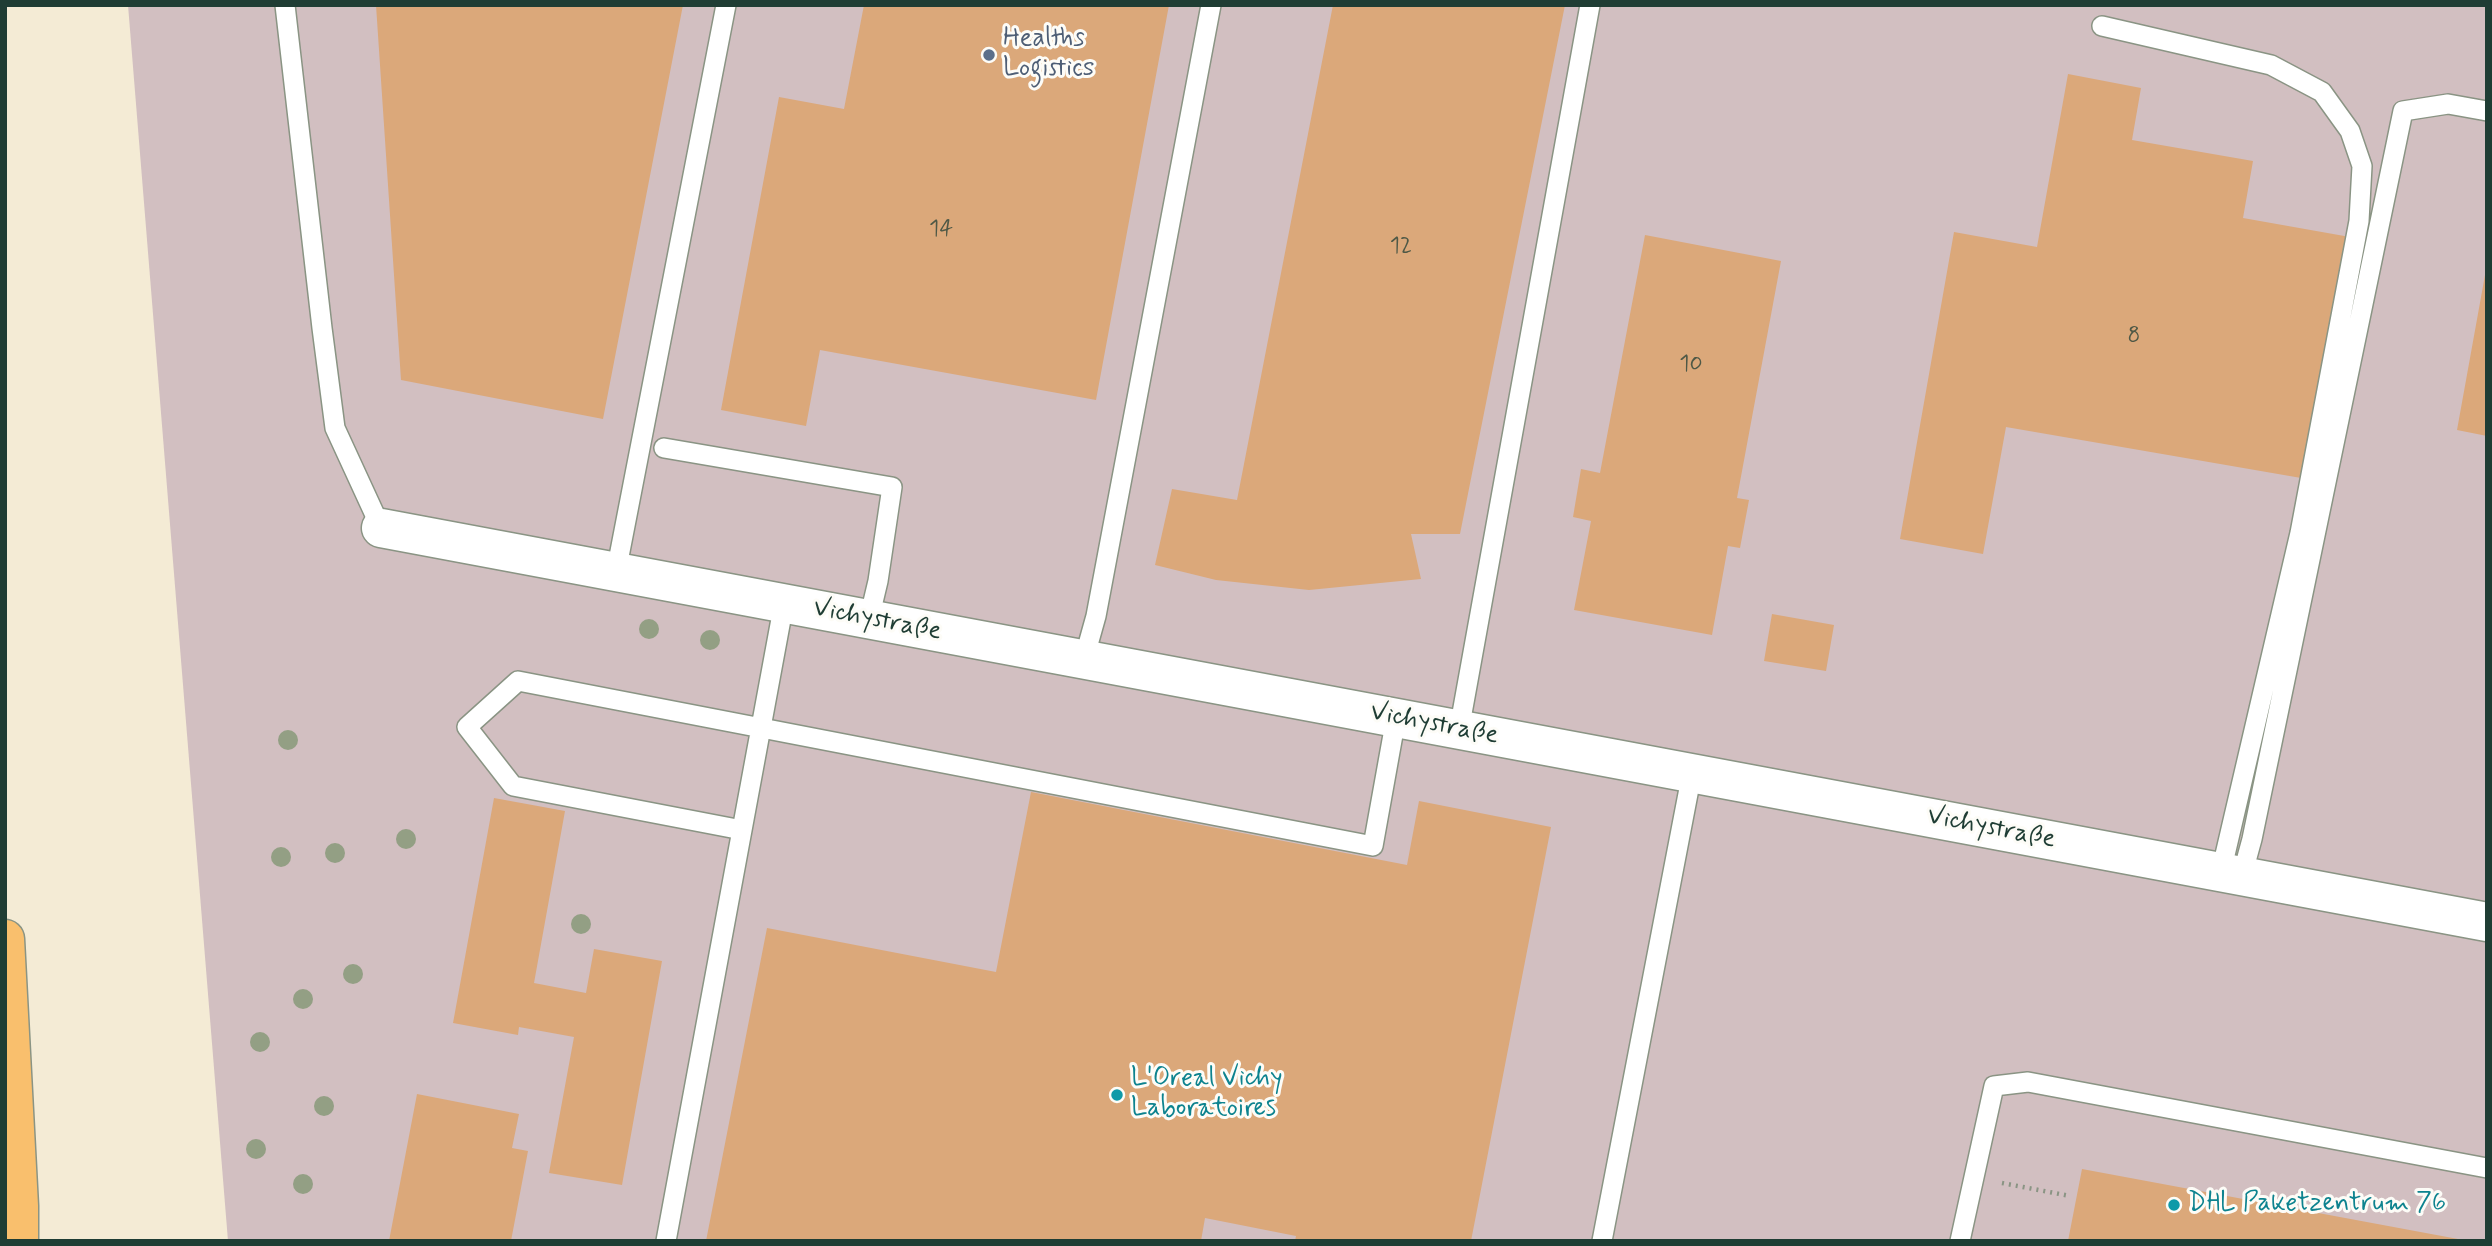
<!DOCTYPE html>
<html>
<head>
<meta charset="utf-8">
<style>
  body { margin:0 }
  #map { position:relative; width:2492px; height:1246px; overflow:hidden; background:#f4ebd5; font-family:Mynerve,sans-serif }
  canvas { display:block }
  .frame { position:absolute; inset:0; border:7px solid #1f3d34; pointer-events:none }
</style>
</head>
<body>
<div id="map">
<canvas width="2492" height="1246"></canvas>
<div class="frame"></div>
</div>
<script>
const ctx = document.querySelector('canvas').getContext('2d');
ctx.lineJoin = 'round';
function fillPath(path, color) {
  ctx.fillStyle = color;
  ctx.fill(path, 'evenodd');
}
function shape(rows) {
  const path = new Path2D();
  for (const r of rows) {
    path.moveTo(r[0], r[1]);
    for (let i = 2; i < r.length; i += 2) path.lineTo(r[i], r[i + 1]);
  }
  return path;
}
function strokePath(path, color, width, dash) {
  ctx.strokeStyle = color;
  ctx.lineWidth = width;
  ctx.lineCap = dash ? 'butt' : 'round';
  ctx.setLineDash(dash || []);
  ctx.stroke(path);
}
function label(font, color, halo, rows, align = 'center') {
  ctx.font = font + ' Mynerve,sans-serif';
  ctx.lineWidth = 6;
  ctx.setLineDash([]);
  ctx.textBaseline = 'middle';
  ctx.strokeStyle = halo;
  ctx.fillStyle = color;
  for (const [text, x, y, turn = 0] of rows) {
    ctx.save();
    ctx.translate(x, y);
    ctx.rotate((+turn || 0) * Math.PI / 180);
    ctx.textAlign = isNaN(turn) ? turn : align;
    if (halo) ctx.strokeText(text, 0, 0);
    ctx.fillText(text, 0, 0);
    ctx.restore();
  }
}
const industrial = shape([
  [128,5,2487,5,2487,1241,228,1241]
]);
const building = shape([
  [376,5,683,5,603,419,401,380],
  [864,5,1169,5,1096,400,820,350,806,426,721,410,779,97,844,109],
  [1333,5,1565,5,1460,534,1411,534,1421,579,1309,590,1216,580,1155,565,1172,489,1237,500],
  [2068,74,2141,88,2132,140,2253,161,2243,218,2350,237,2307,479,2006,427,1983,554,1900,539,1954,232,2037,247],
  [1645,235,1781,261,1737,498,1749,500,1740,548,1728,546,1712,635,1574,610,1591,521,1573,517,1581,469,1600,473],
  [2485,275,2487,276,2487,436,2457,430],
  [1772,614,1834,625,1826,671,1764,661],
  [1031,792,1407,865,1419,801,1551,827,1471,1241,1295,1241,1296,1236,1205,1218,1201,1241,706,1241,767,928,996,972],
  [494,798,565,811,534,983,586,993,594,949,662,961,622,1185,549,1173,574,1037,519,1027,518,1035,453,1023],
  [417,1094,519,1114,512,1148,528,1151,511,1241,389,1241],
  [2082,1169,2458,1239,2458,1241,2068,1241]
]);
const path = shape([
  [2002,1183,2070,1196]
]);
const service = shape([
  [285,5,322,328,335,428,381,528],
  [2102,26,2271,65,2322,92,2350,131,2362,166,2359,221,2300,533,2221,872],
  [664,448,892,487,878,581,869,619],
  [616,572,726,5],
  [1084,659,1096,616,1211,5],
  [1459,730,1590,5],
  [742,830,513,786,467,727,518,681,1373,846,1396,718],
  [2242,876,2252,839,2403,111,2448,104,2487,111],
  [666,1241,784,603],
  [1602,1241,1692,773],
  [1960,1241,1994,1086,2028,1082,2487,1168]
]);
const minor = shape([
  [381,528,2487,922]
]);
const motorway = shape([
  [5,939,19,1206,19,1241]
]);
const trees = [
  [649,629],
  [710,640],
  [288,740],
  [406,839],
  [335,853],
  [281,857],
  [581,924],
  [353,974],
  [303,999],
  [260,1042],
  [324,1106],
  [256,1149],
  [303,1184]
];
const markers = [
  [989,55,7,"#5c6f8a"],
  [1117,1095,7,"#0f9aa8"],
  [2174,1205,7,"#0f9aa8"]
];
const numberNames = [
  ["14",941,230],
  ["12",1401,247],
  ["8",2134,337],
  ["10",1691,365]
];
const serviceNames = [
  ["Healths",1003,40],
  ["Logistics",1003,70]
];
const streetNames = [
  ["Vichystraße",877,621,11],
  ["Vichystraße",1434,725,11],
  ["Vichystraße",1991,829,11]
];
const cultureNames = [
  ["L'Oreal Vichy",1131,1080],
  ["Laboratoires",1131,1110],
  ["DHL Paketzentrum 76",2188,1205]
];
fillPath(industrial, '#d2bfc1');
fillPath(building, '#dba87a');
strokePath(service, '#8a9484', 22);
strokePath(minor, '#8a9484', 41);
strokePath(motorway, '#8a9484', 41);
strokePath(path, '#8a9484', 4.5, [2, 5]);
strokePath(service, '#fff', 19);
strokePath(minor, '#fff', 38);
strokePath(motorway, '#f9bf6d', 38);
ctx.fillStyle = '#939f84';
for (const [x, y] of trees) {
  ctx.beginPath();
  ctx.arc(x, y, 10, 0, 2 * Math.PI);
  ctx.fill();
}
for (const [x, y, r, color] of markers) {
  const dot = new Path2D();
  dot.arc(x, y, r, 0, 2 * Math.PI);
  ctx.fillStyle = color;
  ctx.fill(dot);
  strokePath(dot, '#fdfcf7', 2.5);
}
label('23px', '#4e5846', null, numberNames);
label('26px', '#4e5e75', '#fdfcf7', serviceNames, 'left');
label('26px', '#1f3d34', '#fdfcf7', streetNames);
label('26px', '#0d838f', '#fdfcf7', cultureNames, 'left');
</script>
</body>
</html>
